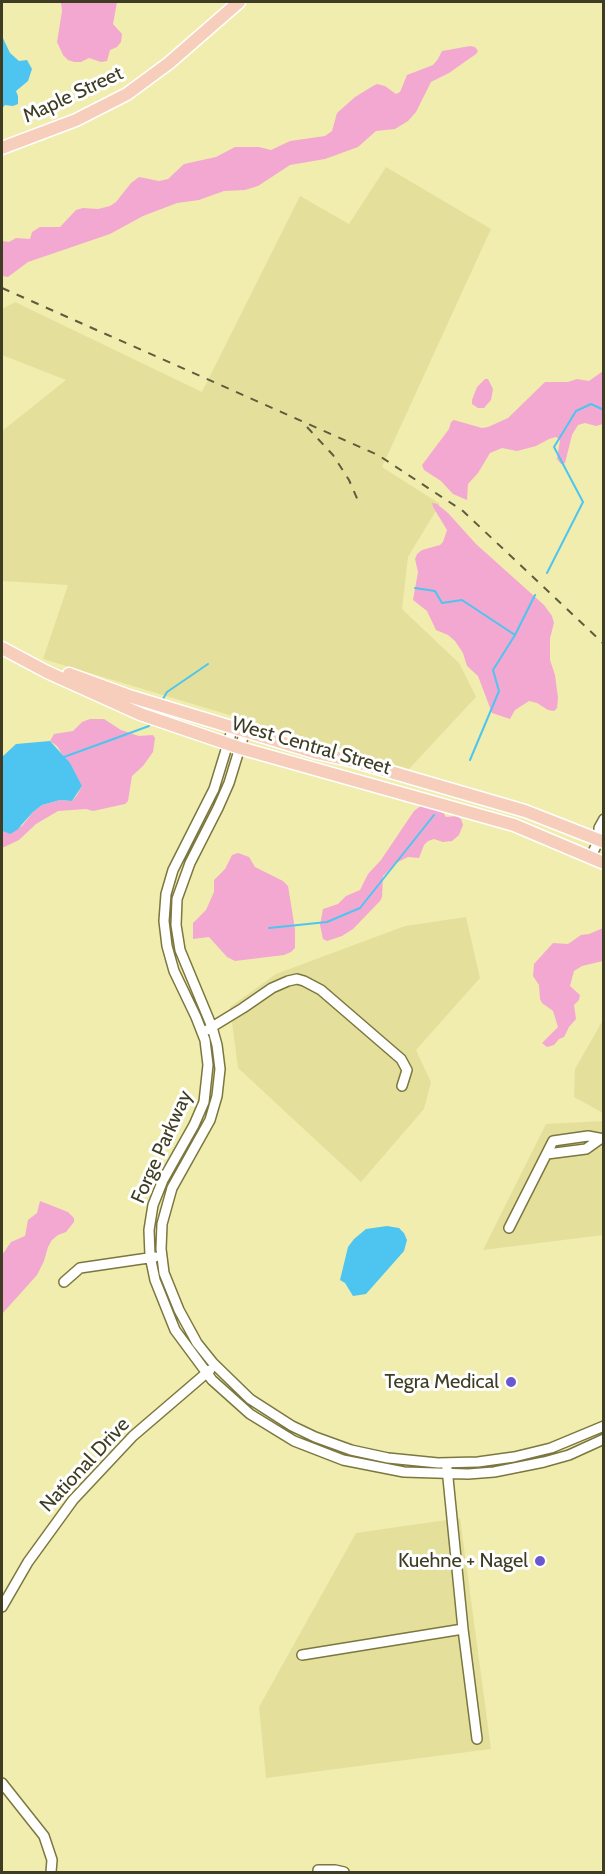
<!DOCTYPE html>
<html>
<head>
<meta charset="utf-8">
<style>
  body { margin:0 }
  #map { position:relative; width:605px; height:1874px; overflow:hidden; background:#f0edaf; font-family:Cabin,sans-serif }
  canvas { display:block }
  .frame { position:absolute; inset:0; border:3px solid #3e3d24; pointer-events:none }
</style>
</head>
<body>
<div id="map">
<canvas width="605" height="1874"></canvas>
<div class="frame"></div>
</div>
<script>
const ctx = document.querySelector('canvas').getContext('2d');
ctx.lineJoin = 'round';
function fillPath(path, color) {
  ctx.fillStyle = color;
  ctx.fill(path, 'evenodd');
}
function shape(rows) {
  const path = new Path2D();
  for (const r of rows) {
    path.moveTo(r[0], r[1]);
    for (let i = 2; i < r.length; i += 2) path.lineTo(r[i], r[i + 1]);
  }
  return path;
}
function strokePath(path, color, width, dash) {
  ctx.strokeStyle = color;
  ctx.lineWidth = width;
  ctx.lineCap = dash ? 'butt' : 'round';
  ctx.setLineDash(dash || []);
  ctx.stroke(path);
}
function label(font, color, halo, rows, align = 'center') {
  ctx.font = font + ' Cabin,sans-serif';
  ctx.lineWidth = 6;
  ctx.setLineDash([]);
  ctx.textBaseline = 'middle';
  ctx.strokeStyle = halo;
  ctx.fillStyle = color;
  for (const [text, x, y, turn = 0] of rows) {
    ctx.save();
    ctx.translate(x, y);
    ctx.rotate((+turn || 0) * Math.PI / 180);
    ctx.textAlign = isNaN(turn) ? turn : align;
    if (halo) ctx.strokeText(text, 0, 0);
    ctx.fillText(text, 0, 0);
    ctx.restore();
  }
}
const built = shape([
  [386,167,491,229,382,467,440,504,408,557,402,609,459,663,476,697,409,769,43,659,68,585,2,581,2,431,66,380,2,355,2,309,15,302,202,392,300,196,349,224],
  [466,917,480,978,416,1050,431,1082,424,1109,361,1182,238,1068,230,1007,276,974,405,926],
  [603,1020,603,1113,574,1097,575,1069],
  [603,1121,603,1235,483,1250,546,1124],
  [460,1518,491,1749,266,1778,259,1707,356,1533]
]);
const green = shape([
  [61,2,117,2,113,24,122,34,121,42,117,47,110,50,107,61,101,62,89,58,81,62,74,62,68,60,63,55,57,42,62,11],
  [470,46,475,47,478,51,476,54,449,73,431,82,416,112,408,121,395,129,376,131,358,147,325,159,290,165,258,186,245,190,224,191,199,200,177,203,143,216,110,234,28,262,8,277,2,276,2,241,9,242,16,238,30,239,32,232,40,227,60,227,76,210,83,208,98,209,110,206,116,202,131,183,139,177,159,181,168,179,184,164,216,157,235,147,259,147,271,150,290,141,325,136,332,131,337,113,355,97,373,86,377,84,385,86,396,94,400,92,407,75,433,65,438,59,442,51],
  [603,371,603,424,596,426,585,423,578,425,572,435,565,463,561,464,557,459,560,440,556,437,549,439,536,446,517,451,502,448,490,453,478,473,468,484,467,500,453,494,441,481,424,470,422,465,449,429,451,422,454,420,482,428,488,427,508,418,545,382,568,382,577,379,589,381],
  [485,379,488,379,493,389,491,400,484,408,478,408,472,404,472,400,477,387],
  [432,503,437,504,448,513,476,544,544,605,552,616,554,623,550,638,550,660,555,675,558,698,557,708,554,711,548,710,537,703,529,701,515,710,510,719,492,713,478,676,467,666,463,653,455,641,448,635,436,630,427,611,413,600,418,572,415,559,417,554,422,550,440,545,443,542,447,530,433,507],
  [90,719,104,719,121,730,139,736,153,735,155,738,153,752,143,766,132,776,128,801,125,804,93,811,86,809,58,811,36,824,19,840,2,848,2,830,3,831,22,826,33,812,42,805,60,800,72,801,77,795,82,786,57,746,50,741,54,734,73,731,82,722],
  [422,805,442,811,446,817,457,816,461,819,463,825,459,835,452,841,443,842,434,839,428,841,424,845,419,858,408,857,396,863,383,876,382,897,380,901,353,929,342,936,327,941,323,939,320,925,323,909,338,904,346,896,360,890,368,874,381,860,414,811],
  [238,853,249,857,255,867,283,881,288,886,295,929,295,948,291,952,284,955,235,961,227,957,209,937,193,939,193,923,206,910,214,892,214,880,225,869,232,855],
  [603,928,603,961,582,966,574,971,570,986,580,995,579,1000,574,1005,576,1019,569,1027,564,1037,559,1039,554,1045,547,1047,542,1043,558,1027,553,1011,542,1003,540,999,539,985,533,976,534,964,553,943,568,944,581,935,589,934],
  [40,1201,68,1212,74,1218,74,1222,66,1232,58,1235,52,1240,48,1247,44,1261,37,1275,2,1314,2,1255,11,1242,25,1236,28,1220,37,1213]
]);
const water = shape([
  [2,36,10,53,19,61,27,60,32,69,28,81,16,91,18,96,18,104,13,106,5,105,2,108],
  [50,741,70,763,82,786,72,801,60,800,42,805,33,812,17,830,10,834,3,831,2,757,16,744],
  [387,1226,399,1228,404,1233,407,1240,404,1251,366,1294,353,1296,345,1283,340,1280,348,1247,354,1239,366,1229]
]);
const stream = shape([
  [547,573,583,502,554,447,576,411,591,404,604,410],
  [415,588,435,591,442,603,462,600,515,635],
  [163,699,167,692,208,664],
  [64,757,149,726],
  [470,760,499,691,493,670,515,635,535,595],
  [269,928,327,922,360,908,434,815]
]);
const minor = shape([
  [233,727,214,789,173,870,166,894,164,921,167,946,174,971,196,1017,205,1040,208,1065,204,1102,194,1125,163,1180,153,1205,149,1230,150,1256,155,1280,175,1330,212,1380,250,1414,294,1441,343,1460,404,1472,468,1474,494,1472,544,1462,569,1455,604,1439],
  [245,731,229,783,218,808,190,863,177,899,176,925,180,950,212,1027,217,1045,220,1069,217,1096,210,1120,172,1188,162,1224,161,1249,164,1273,179,1310,197,1343,213,1363,250,1399,292,1426,315,1437,351,1450,388,1458,438,1463,478,1462,514,1457,551,1448,604,1426],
  [599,840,599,828,604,819],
  [591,856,599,840,604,837],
  [207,1030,243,1008,272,988,288,981,297,979,304,981,321,990,401,1059,407,1070,402,1086],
  [547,1154,586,1149,600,1139],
  [509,1228,553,1141,588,1136,604,1139],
  [64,1282,80,1268,155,1257],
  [447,1468,463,1629],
  [2,1607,28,1562,73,1500,133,1436,210,1370],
  [302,1655,463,1629,477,1739],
  [2,1783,44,1836,52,1860,51,1872],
  [318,1870,335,1870,344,1872]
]);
const major = shape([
  [2,148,76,120,127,94,169,63,239,2],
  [2,648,47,672,140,714,240,748,514,825,604,863],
  [69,674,129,696,317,753,353,761,525,811,604,842]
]);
const rail = shape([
  [2,288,378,455,463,511,604,644],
  [307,427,333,455,349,480,359,503]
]);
const markers = [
  [511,1382,6,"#6958d1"],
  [540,1561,6,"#6958d1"]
];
const streetNames = [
  ["Maple Street",73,95,-25],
  ["West Central Street",311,746,16],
  ["Forge Parkway",162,1147,-66],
  ["National Drive",85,1465,-47]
];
const poiNames = [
  ["Tegra Medical",499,1382],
  ["Kuehne + Nagel",528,1561]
];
fillPath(built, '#e4e09b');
fillPath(green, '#f3a8d1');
fillPath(water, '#4dc5f0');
strokePath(stream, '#4dc5f0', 2);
strokePath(minor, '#7b773e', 12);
strokePath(major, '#fff', 15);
strokePath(minor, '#fff', 9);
strokePath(major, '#f7cebb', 12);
strokePath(rail, '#5e5c3d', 2, [8, 8]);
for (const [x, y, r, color] of markers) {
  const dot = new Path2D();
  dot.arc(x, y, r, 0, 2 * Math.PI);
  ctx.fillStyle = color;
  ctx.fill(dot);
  strokePath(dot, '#fff', 2);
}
label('20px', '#3e3d24', '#fff', streetNames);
label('20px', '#3e3d24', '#fff', poiNames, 'right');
</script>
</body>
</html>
